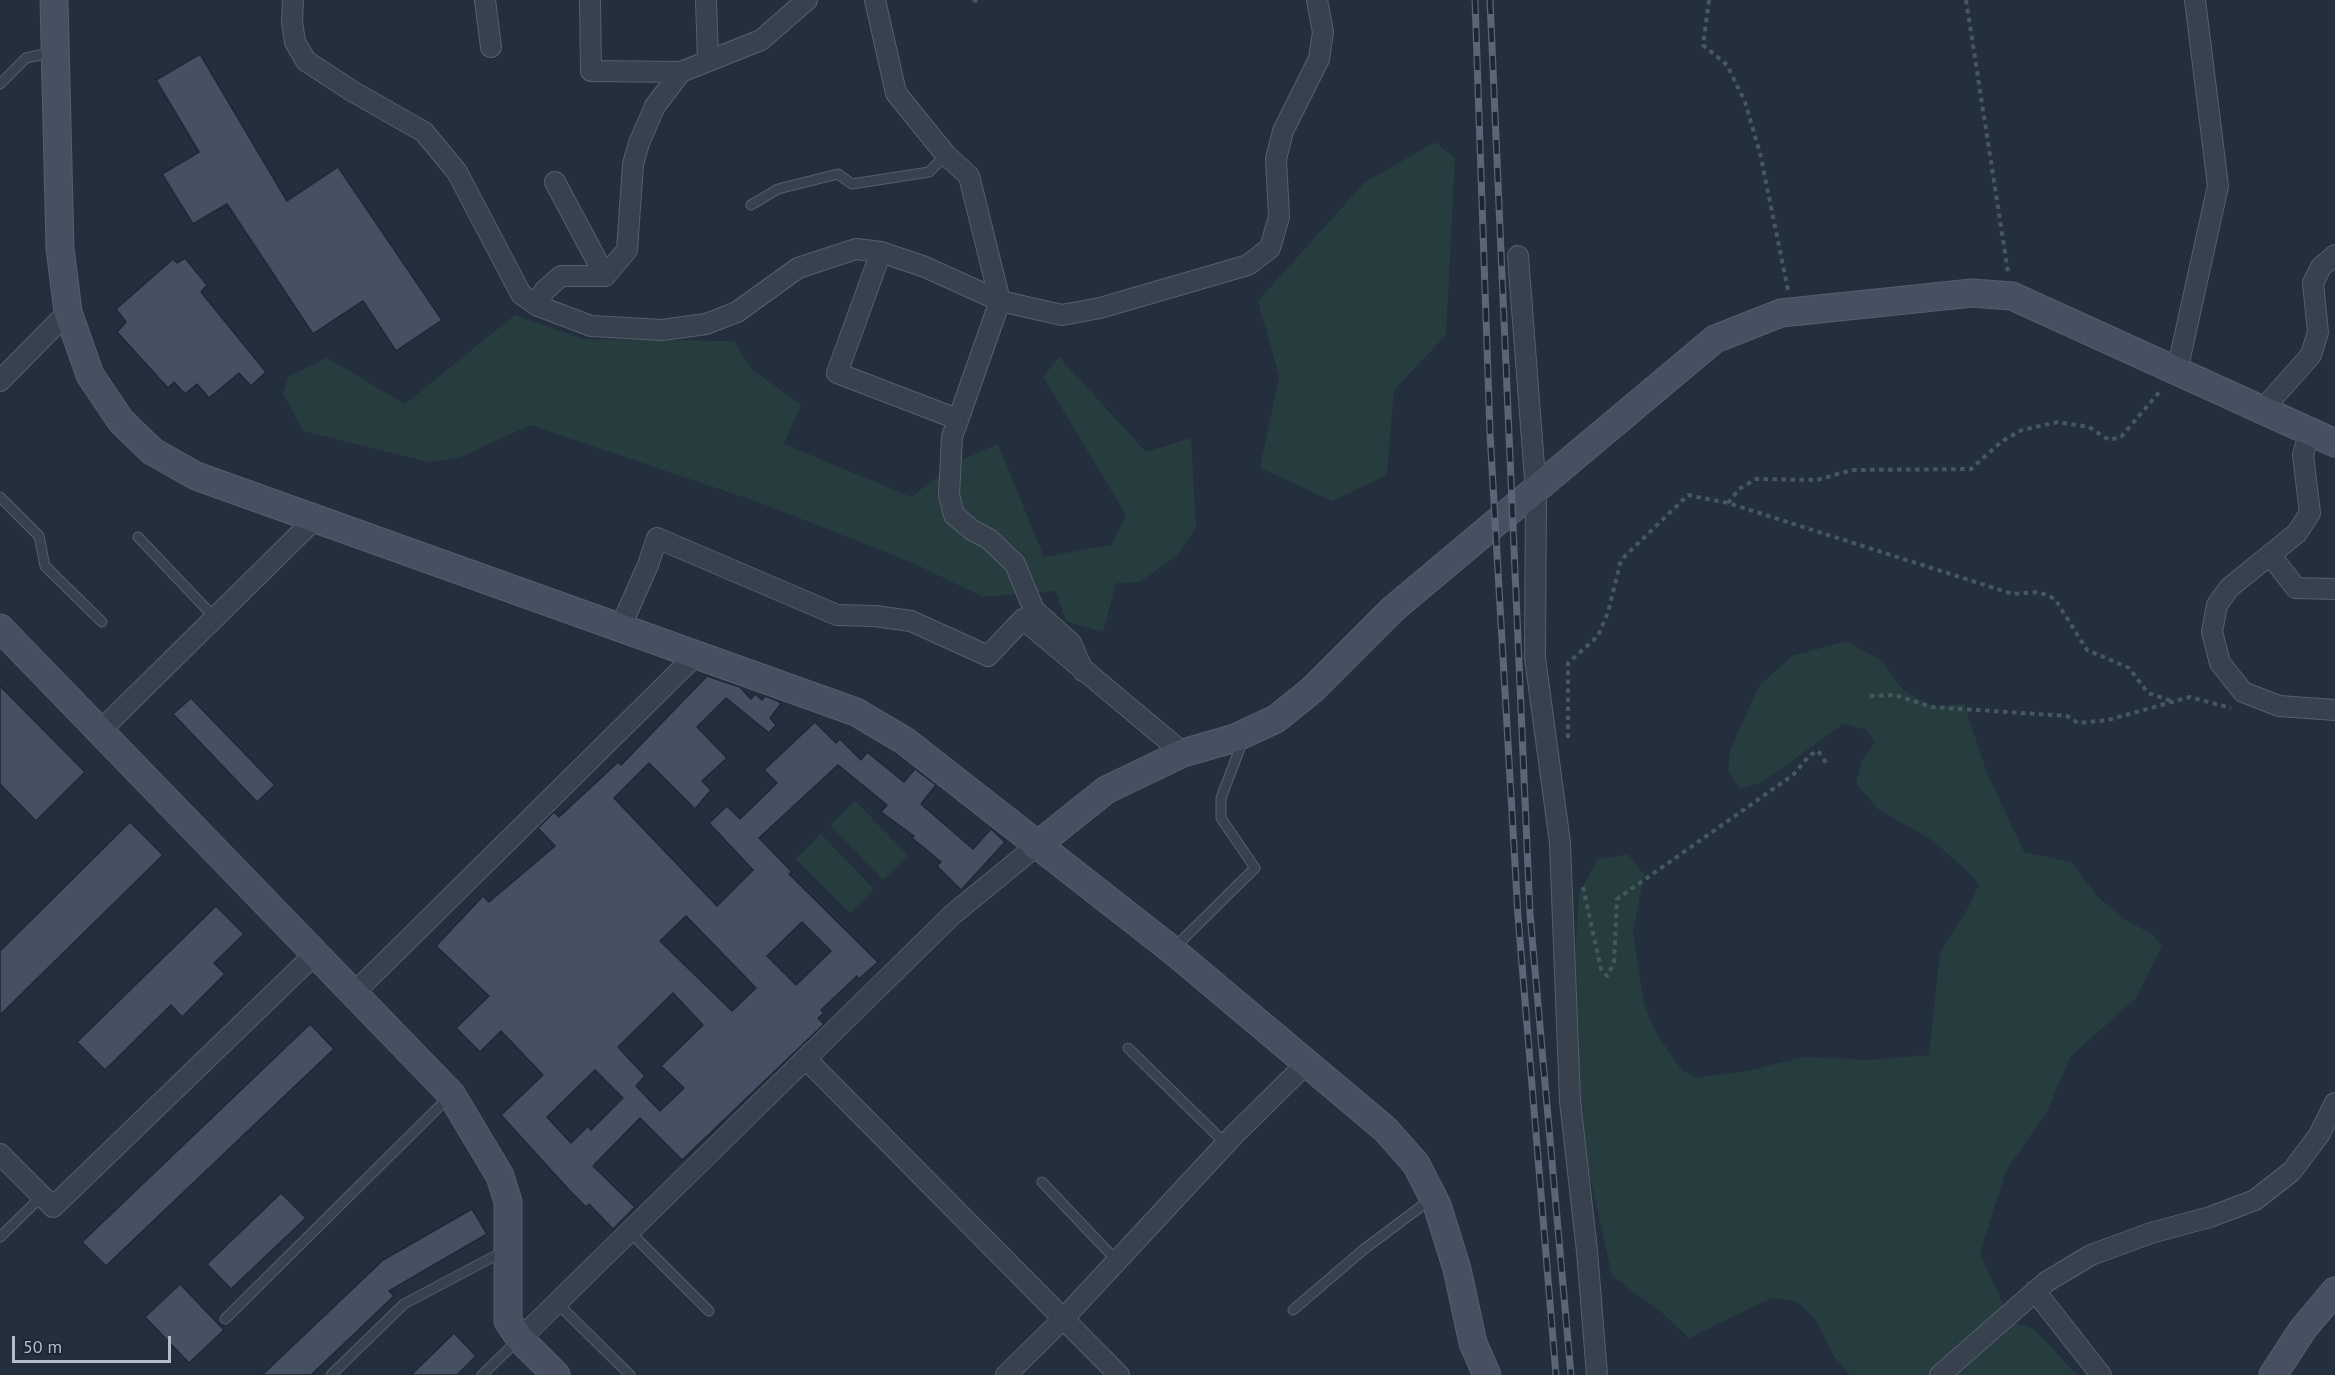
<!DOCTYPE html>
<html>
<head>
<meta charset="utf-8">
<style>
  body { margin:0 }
  #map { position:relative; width:2335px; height:1375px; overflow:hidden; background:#242f3e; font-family:"PT Sans",sans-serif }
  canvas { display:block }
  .scale { position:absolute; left:12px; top:1336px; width:159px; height:27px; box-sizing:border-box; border:3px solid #b4bcc9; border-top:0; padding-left:8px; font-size:18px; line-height:21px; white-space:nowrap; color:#b4bcc9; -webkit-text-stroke:4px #1d2633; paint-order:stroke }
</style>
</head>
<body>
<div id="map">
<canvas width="2335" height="1375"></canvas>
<div class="scale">50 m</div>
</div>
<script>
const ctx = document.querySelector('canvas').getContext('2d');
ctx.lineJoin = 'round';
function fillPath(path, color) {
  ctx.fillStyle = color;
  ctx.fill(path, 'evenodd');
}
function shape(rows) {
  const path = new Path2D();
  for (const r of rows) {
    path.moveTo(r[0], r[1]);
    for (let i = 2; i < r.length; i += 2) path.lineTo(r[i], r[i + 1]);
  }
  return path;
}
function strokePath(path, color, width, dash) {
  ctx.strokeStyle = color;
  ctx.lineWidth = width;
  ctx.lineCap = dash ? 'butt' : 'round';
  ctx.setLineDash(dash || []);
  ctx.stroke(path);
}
const green = shape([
  [1435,142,1455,158,1446,335,1394,390,1387,475,1332,501,1260,468,1279,376,1258,301,1364,183],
  [515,315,583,339,734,341,751,369,801,405,784,444,911,497,959,461,998,444,1044,557,1111,545,1126,515,1043,377,1059,357,1146,452,1191,438,1196,527,1177,556,1139,582,1116,583,1103,632,1066,621,1056,591,983,597,911,562,758,502,530,425,461,457,429,462,303,431,283,393,289,376,327,358,405,404],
  [1847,641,1882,661,1903,690,1932,707,1964,704,1987,773,2024,852,2071,862,2098,897,2126,920,2153,935,2162,946,2136,998,2071,1056,2047,1111,2006,1171,1980,1253,2011,1322,2034,1329,2077,1375,1850,1375,1833,1355,1817,1322,1798,1302,1771,1298,1689,1338,1660,1311,1612,1276,1582,1140,1574,969,1579,894,1597,860,1628,854,1644,874,1633,933,1644,1004,1654,1029,1669,1052,1682,1070,1695,1078,1747,1071,1804,1057,1867,1060,1929,1055,1940,952,1967,910,1979,885,1966,870,1932,840,1878,809,1856,783,1862,761,1875,742,1866,729,1843,724,1763,782,1740,789,1728,771,1730,750,1759,686,1792,656],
  [855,801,908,855,883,880,830,825],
  [821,834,874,889,850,913,796,859]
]);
const building = shape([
  [200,54,287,201,338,167,442,320,396,351,363,301,313,334,227,204,193,224,162,174,199,152,156,80,200,54],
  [185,258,207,285,201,292,266,372,251,386,239,373,209,398,197,384,185,394,174,382,168,388,117,332,126,322,116,309,173,259,177,263,185,258],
  [707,676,740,687,751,699,755,694,762,700,765,696,778,701,781,704,770,718,776,725,769,733,726,698,697,727,727,758,702,781,711,790,695,809,649,763,614,798,717,906,753,870,709,823,727,806,740,819,777,783,764,770,815,722,836,743,840,739,861,760,867,752,904,782,915,769,936,785,921,804,973,849,991,829,1005,842,961,890,937,866,941,862,912,838,914,836,881,812,887,805,838,765,759,838,792,872,789,874,878,962,859,979,857,976,821,1010,824,1013,818,1018,824,1024,682,1160,640,1118,593,1166,635,1207,613,1229,589,1204,586,1207,570,1191,501,1115,543,1075,501,1031,480,1052,456,1028,489,996,436,946,483,896,489,902,555,846,538,828,554,812,559,817,618,762,621,765,707,676],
  [686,916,756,988,732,1011,660,941,686,916],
  [802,922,831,951,796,985,767,956,802,922],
  [673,993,703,1025,661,1066,684,1088,660,1111,636,1086,645,1076,618,1047,673,993],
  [595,1070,623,1098,591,1130,588,1126,571,1143,547,1117,595,1070],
  [0,686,85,772,36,821,0,784,0,686],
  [191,698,275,785,257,802,173,714,191,698],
  [130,822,163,855,0,1015,0,951,130,822],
  [216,906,244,934,214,963,225,974,182,1017,171,1005,105,1070,77,1042,216,906],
  [310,1024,334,1049,106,1266,82,1242,310,1024],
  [281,1193,306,1218,231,1289,207,1264,281,1193],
  [472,1209,487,1234,389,1291,394,1296,311,1375,262,1375,383,1260,472,1209],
  [180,1284,224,1330,189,1363,145,1317,180,1284],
  [454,1333,476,1356,457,1375,411,1375,454,1333]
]);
const path = shape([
  [973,0,981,2],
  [1709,0,1703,45,1727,65,1745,102,1760,153,1788,290],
  [1966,0,2008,272],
  [1728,503,1739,489,1756,479,1817,480,1852,470,1971,469,2002,441,2022,430,2058,422,2089,427,2109,440,2121,437,2161,390],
  [1870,696,1895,695,1932,707,2067,716,2078,723,2108,720,2190,697,2231,708],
  [1568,738,1568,663,1598,636,1608,612,1621,560,1688,495,1728,503,2013,594,2039,592,2055,599,2087,650,2129,668,2148,693,2174,702],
  [1583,887,1601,969,1607,976,1614,963,1617,899,1793,775,1810,755,1818,751,1827,764]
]);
const lane = shape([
  [0,84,26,58,54,52],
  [751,205,778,189,838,174,852,184,929,172,946,155],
  [0,497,39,536,45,566,102,622],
  [138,537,215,618],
  [1174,948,1255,868,1221,818,1221,798,1240,748,1236,740],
  [1128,1048,1226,1144],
  [1042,1182,1116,1260],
  [630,1232,709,1311],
  [0,1237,42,1196],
  [557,1303,630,1375],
  [1293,1310,1363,1250,1431,1199],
  [225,1319,450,1096],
  [331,1375,404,1304,504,1251],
  [482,1375,518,1340]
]);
const street = shape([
  [293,0,292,22,295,42,306,61,352,91,424,132,457,172,521,294,538,306,591,326,662,330,706,324,737,312,798,268,856,249,881,252,925,267,1000,301,1062,315,1100,308,1248,265,1270,248,1279,217,1276,159,1283,131,1319,59,1323,32,1317,0],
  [485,0,491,47],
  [590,0,591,71,681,72,761,40,807,0],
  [706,0,708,60],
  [875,0,896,93,946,155,969,176,1000,301,952,437,949,495,954,515,972,530,989,539,1015,564,1034,610,1071,643,1083,671],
  [555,182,605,276],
  [881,252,837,373,957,419],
  [1518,256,1536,492,1535,658,1560,843,1570,1101,1587,1251,1597,1375],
  [538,306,544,291,561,276,605,276,627,250,633,164,639,143,655,106,681,72],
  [2177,371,2218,186,2195,0],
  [0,381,68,312],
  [2263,409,2311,355,2318,332,2313,283,2321,267,2335,255],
  [2310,431,2303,455,2310,513,2297,533,2229,588,2217,605,2212,632,2220,663,2243,692,2279,706,2335,710],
  [2271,556,2296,588,2335,589],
  [621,626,648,565,657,538,837,615,875,616,911,621,988,656,1023,619,1183,753],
  [101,730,315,519],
  [354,993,698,653],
  [806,1059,1119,1375],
  [0,1154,53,1207,316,953],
  [2035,1291,2101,1375],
  [520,1339,952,915,1036,846],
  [1006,1375,1063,1319,1234,1135,1308,1062],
  [1940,1375,2046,1282,2091,1255,2151,1233,2210,1217,2255,1200,2292,1171,2319,1135,2335,1103]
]);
const secondary = shape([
  [54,0,60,248,68,312,90,375,121,421,152,451,196,476,856,712,905,741,1172,950,1385,1129,1416,1164,1437,1205,1457,1269,1473,1343,1487,1375],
  [0,628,451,1094,500,1176,508,1202,508,1321,520,1339,556,1375],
  [1036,846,1106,790,1183,753,1235,738,1276,719,1312,690,1393,609,1715,339,1781,313,1972,293,2012,296,2335,443],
  [2273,1375,2303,1329,2335,1291]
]);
const rail = shape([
  [1475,0,1490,433,1518,916,1556,1375],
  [1490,0,1530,914,1571,1375]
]);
fillPath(green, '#263c3f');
fillPath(building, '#455162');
strokePath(building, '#1f2835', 1.5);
strokePath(lane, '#565f6c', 11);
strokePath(street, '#565f6c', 22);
strokePath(secondary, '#565f6c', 29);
strokePath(path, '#44595c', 4, [4.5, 4.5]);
strokePath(lane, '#38414e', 9);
strokePath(street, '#38414e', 20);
strokePath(secondary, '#465061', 27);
strokePath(rail, '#5a6575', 7);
strokePath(rail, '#1d2633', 4.5, [14]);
</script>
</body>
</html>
